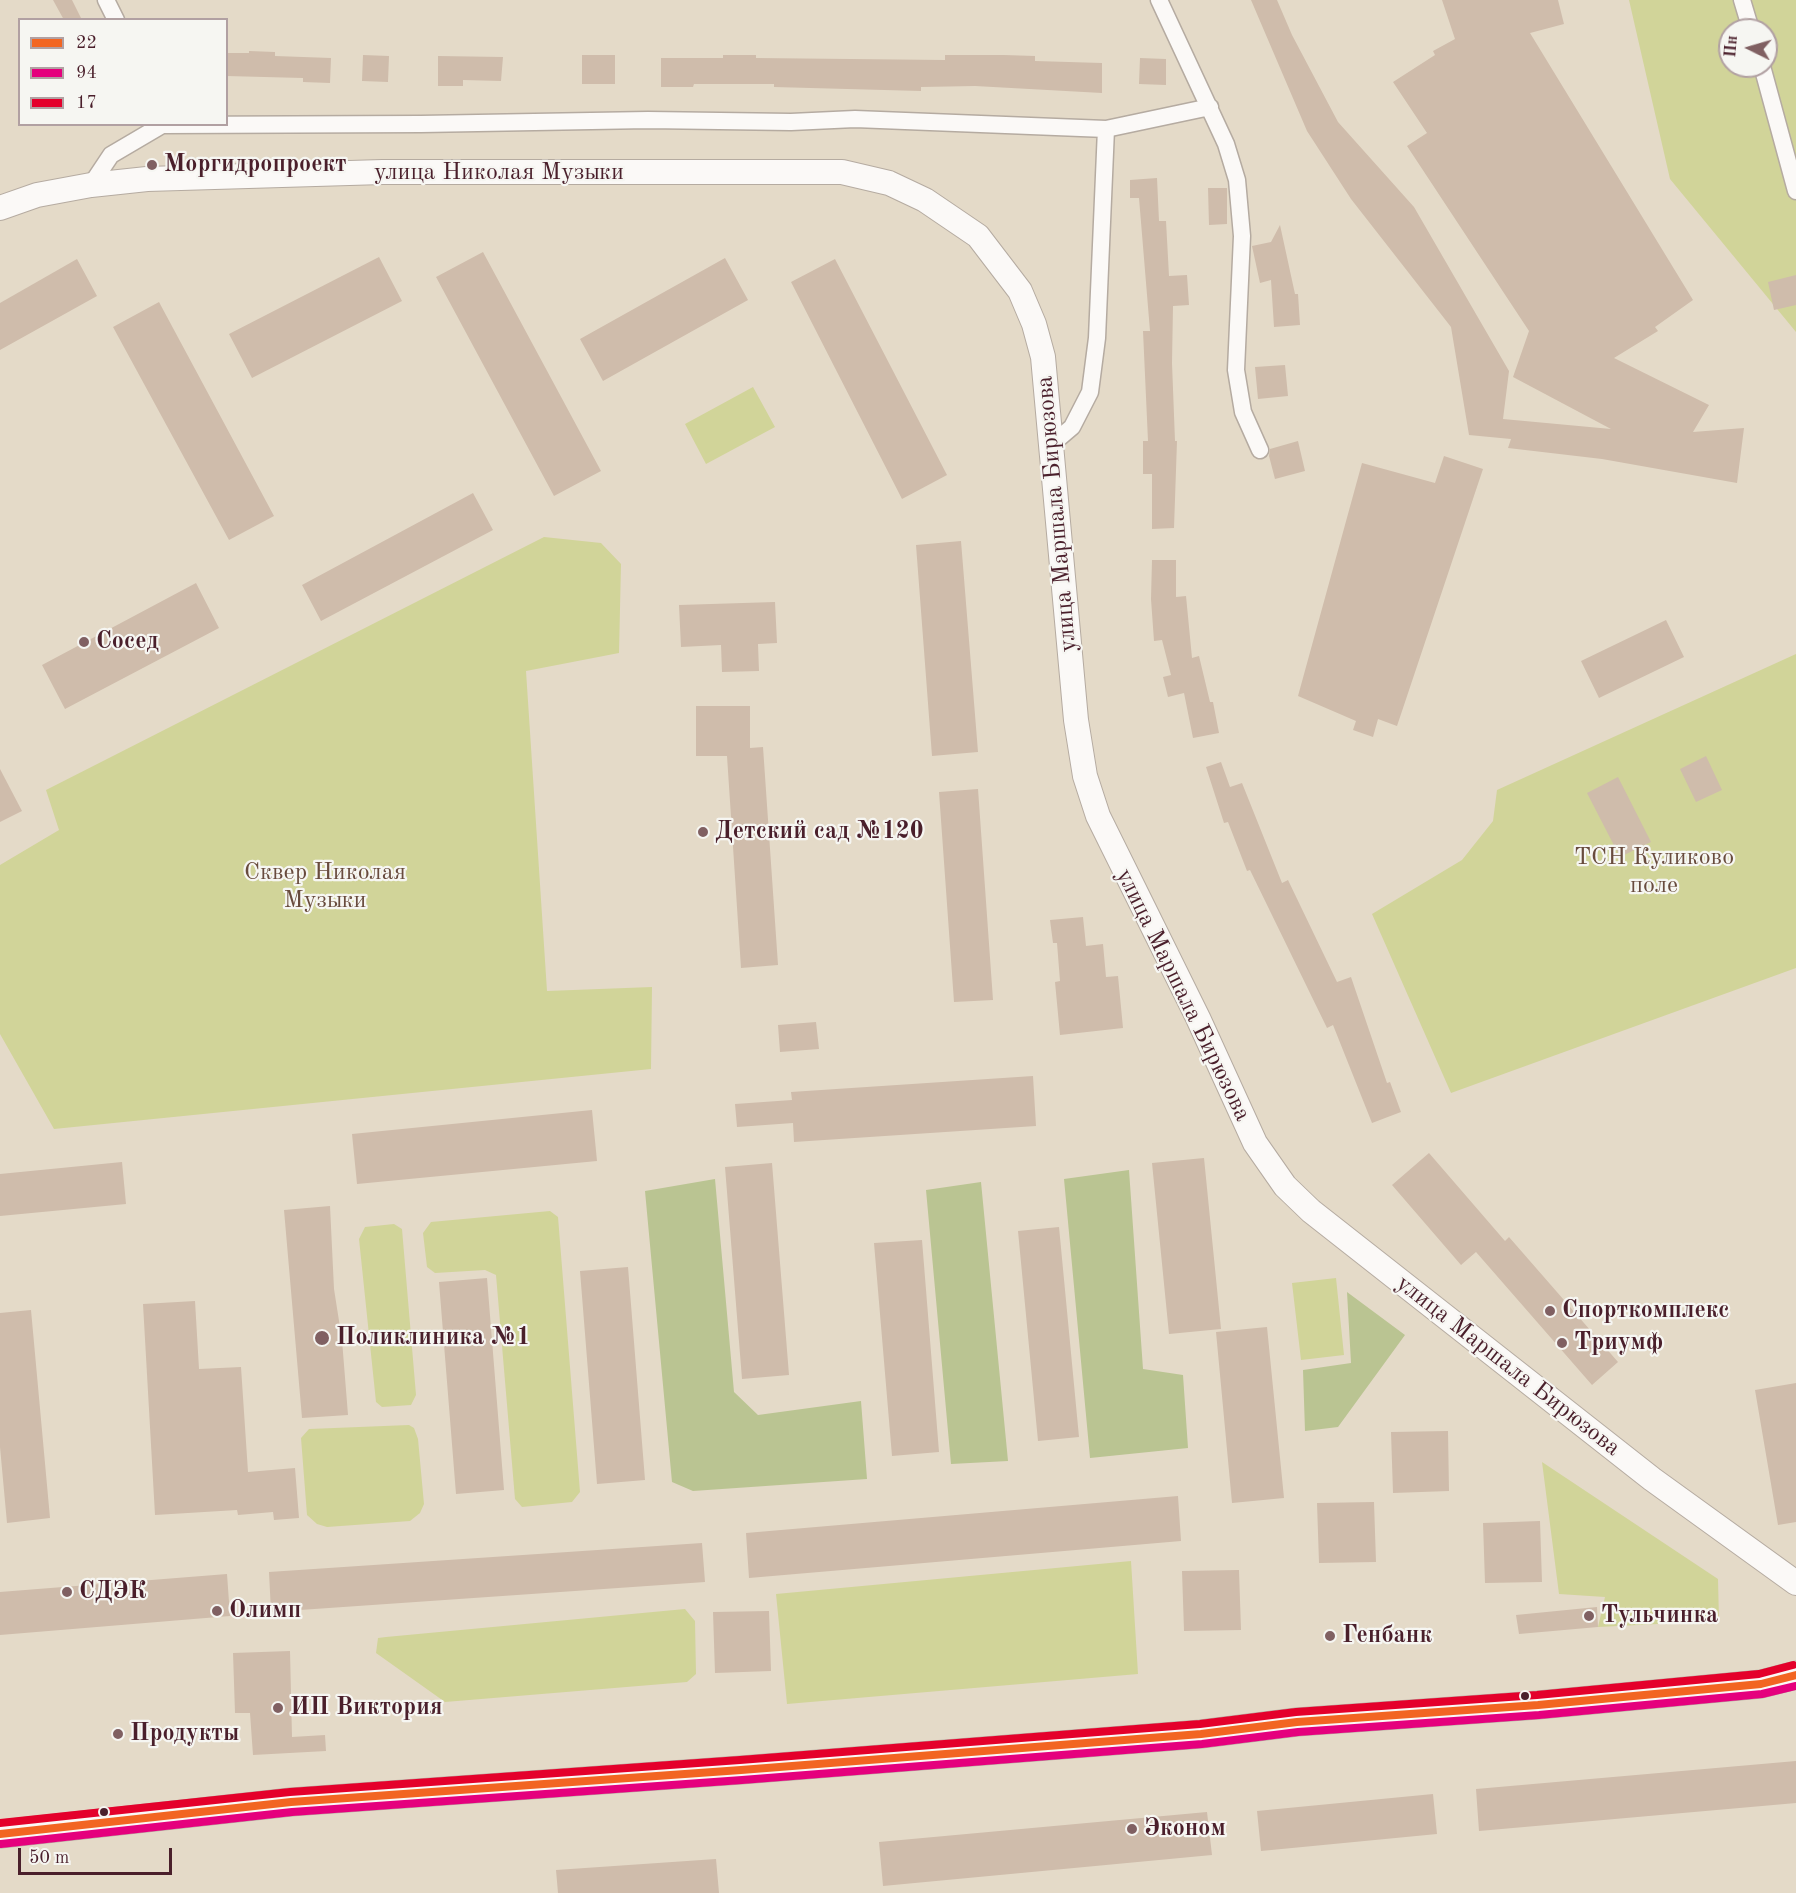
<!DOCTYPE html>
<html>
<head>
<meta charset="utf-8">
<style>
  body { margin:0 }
  #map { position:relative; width:1796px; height:1893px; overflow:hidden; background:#e4dac8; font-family:"Old Standard TT",serif }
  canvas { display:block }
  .legend { position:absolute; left:18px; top:18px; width:210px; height:108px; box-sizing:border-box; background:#f6f6f2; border:2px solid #b1a0a2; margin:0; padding:8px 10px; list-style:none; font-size:18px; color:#4a1f2b }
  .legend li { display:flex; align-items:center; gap:12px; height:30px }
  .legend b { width:30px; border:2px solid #b1a0a2 }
  .north { position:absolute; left:1718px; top:18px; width:60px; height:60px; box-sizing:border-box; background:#f6f6f2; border:2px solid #b1a0a2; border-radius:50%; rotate:275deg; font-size:16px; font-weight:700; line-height:24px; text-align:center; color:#4a1f2b }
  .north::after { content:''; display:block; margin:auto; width:21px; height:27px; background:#806062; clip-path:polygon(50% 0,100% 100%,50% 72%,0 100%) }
  .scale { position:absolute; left:18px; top:1848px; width:154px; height:27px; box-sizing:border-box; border:3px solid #4a1f2b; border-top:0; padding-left:8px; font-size:18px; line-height:21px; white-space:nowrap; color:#4a1f2b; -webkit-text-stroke:4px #f6f6f2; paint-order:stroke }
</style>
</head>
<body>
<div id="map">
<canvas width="1796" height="1893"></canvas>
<ul class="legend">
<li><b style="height:8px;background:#f26522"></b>22</li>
<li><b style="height:8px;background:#e5007d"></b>94</li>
<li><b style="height:8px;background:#e4002b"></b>17</li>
</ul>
<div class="north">Пн</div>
<div class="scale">50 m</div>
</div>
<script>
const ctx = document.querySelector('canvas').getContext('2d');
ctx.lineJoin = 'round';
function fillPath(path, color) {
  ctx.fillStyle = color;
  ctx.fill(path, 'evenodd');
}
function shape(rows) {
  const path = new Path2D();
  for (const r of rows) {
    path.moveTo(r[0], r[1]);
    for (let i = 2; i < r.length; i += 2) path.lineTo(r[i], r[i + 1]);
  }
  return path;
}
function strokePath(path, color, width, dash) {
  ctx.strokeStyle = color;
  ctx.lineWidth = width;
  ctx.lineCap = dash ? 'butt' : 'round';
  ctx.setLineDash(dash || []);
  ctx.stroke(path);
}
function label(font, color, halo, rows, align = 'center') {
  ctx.font = font + ' "Old Standard TT",serif';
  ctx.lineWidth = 4.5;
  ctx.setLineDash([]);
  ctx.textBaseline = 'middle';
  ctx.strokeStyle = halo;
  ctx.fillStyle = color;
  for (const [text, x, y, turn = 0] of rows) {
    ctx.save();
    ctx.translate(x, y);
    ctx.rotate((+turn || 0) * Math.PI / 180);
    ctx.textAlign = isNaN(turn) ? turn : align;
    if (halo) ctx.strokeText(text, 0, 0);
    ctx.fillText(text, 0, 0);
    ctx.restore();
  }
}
const green = shape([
  [1629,0,1796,0,1796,332,1670,179],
  [1730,30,1766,30,1766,66,1730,66],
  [753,387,775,427,706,464,685,424],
  [544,537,601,543,621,564,619,653,526,671,547,991,652,987,651,1069,54,1129,0,1034,0,865,59,830,46,790],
  [1796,654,1796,968,1451,1093,1372,914,1462,860,1493,821,1497,790],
  [550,1211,558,1217,580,1492,572,1502,522,1507,515,1499,496,1275,485,1270,435,1273,427,1267,423,1233,431,1222],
  [394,1224,402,1229,416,1395,411,1405,382,1407,376,1402,359,1239,365,1227],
  [1336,1278,1344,1355,1301,1360,1292,1283],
  [409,1425,414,1428,418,1439,424,1504,420,1513,410,1521,327,1527,317,1524,307,1515,301,1438,309,1429],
  [1542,1462,1718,1579,1719,1621,1598,1627,1605,1597,1559,1594],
  [1131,1561,1138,1674,787,1704,776,1594],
  [685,1609,695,1621,696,1674,687,1682,445,1702,376,1653,378,1638,386,1637]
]);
const forest = shape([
  [1129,1170,1143,1369,1183,1375,1188,1448,1090,1458,1064,1179],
  [715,1179,734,1392,758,1415,861,1401,867,1479,693,1491,672,1482,645,1191],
  [981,1182,1008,1461,951,1464,926,1190],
  [1347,1292,1405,1335,1338,1427,1305,1431,1303,1370,1351,1363]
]);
const building = shape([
  [53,0,72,0,82,20,64,20],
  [1251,0,1277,0,1292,35,1338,122,1414,207,1509,371,1503,419,1611,429,1513,377,1529,331,1407,146,1427,133,1393,82,1435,55,1433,51,1455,39,1442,0,1558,0,1564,24,1530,33,1693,300,1655,327,1658,331,1614,358,1709,405,1693,432,1744,428,1737,483,1602,459,1508,448,1511,439,1469,435,1451,327,1351,199,1307,131],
  [249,51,275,52,275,56,331,58,330,83,303,82,303,78,226,76,226,53,249,53],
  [363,55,389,56,388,82,362,81],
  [582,55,615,55,615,84,582,84],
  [723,55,756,55,756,58,945,60,945,55,1004,55,1035,56,1035,61,1102,63,1102,93,975,86,921,87,921,91,774,87,774,84,694,84,693,87,661,87,661,58,723,58],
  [438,56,503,57,501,81,463,80,463,86,438,86],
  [1140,58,1166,59,1166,85,1139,84],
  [1157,178,1159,221,1166,221,1169,276,1187,275,1189,305,1173,306,1172,363,1175,441,1177,441,1174,528,1152,529,1152,474,1143,474,1143,441,1148,441,1143,331,1150,331,1139,198,1130,198,1130,180],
  [1208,188,1227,188,1227,224,1209,225],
  [1280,225,1295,294,1298,294,1300,325,1274,327,1271,280,1260,283,1252,246,1271,242],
  [483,252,601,471,554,496,436,277],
  [379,257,402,301,252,378,229,334],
  [725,258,748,300,603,381,580,339],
  [77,259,97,296,0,350,0,303],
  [835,259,947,475,902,499,791,282],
  [1796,275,1796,305,1774,310,1768,282],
  [159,302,274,516,229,540,113,327],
  [1285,365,1288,396,1258,399,1255,367],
  [1298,441,1305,471,1275,479,1269,456,1270,449],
  [1444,456,1483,469,1397,726,1378,719,1373,737,1353,730,1356,721,1298,696,1362,463,1435,483],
  [473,493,493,530,321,621,302,585],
  [961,541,978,752,932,756,916,545],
  [1152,560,1176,560,1176,597,1186,596,1192,658,1199,656,1210,702,1213,702,1219,733,1193,738,1184,693,1168,697,1163,677,1171,675,1162,640,1154,641,1151,599],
  [196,583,219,628,65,709,42,665],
  [775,602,777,643,758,644,759,671,722,672,721,645,681,647,679,605],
  [1666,620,1684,657,1599,698,1581,661],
  [696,706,750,706,750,748,763,747,778,965,741,968,727,756,696,756],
  [1706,756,1722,790,1696,802,1680,769],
  [1221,762,1230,787,1242,783,1282,883,1288,880,1337,982,1351,977,1387,1083,1390,1082,1401,1112,1372,1123,1333,1025,1327,1028,1250,870,1247,871,1228,822,1224,823,1206,767],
  [0,769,22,811,0,822],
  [1618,777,1651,842,1620,857,1587,793],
  [978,789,993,1000,954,1002,939,792],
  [1083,917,1086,946,1103,944,1106,977,1118,976,1123,1028,1060,1035,1055,982,1060,981,1057,943,1053,943,1050,920],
  [816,1022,819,1049,780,1052,778,1025],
  [1033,1076,1036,1126,794,1142,793,1123,737,1127,735,1104,792,1100,791,1092],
  [592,1110,597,1161,357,1184,352,1134],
  [1429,1153,1505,1241,1509,1237,1618,1362,1592,1385,1476,1252,1461,1265,1392,1185],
  [1204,1158,1221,1329,1169,1334,1152,1163],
  [122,1162,126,1204,0,1216,0,1174],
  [772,1163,789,1375,742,1379,725,1167],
  [330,1206,334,1289,342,1340,348,1415,302,1418,284,1210],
  [1059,1227,1079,1437,1038,1441,1018,1231],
  [922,1240,939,1452,892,1456,874,1243],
  [628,1267,645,1480,597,1484,580,1271],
  [487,1278,504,1490,456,1494,439,1282],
  [195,1301,199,1369,241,1367,248,1472,295,1468,299,1518,274,1520,273,1512,238,1515,237,1510,155,1515,143,1304],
  [31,1310,50,1518,7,1523,0,1447,0,1313],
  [1267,1327,1284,1498,1232,1503,1216,1332],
  [1796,1383,1796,1522,1778,1525,1755,1390],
  [1448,1431,1449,1491,1393,1493,1391,1432],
  [1178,1496,1181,1541,749,1578,746,1533],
  [1374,1502,1376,1562,1319,1563,1317,1503],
  [1540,1521,1542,1582,1485,1583,1483,1523],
  [702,1543,705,1582,271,1612,269,1572],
  [1239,1570,1241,1630,1184,1631,1182,1571],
  [227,1574,230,1616,0,1635,0,1592],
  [1597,1607,1598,1627,1519,1634,1516,1615],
  [769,1611,771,1671,715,1673,713,1612],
  [290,1651,292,1737,325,1735,326,1751,253,1755,250,1713,235,1713,233,1653],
  [1796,1761,1796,1803,1479,1831,1476,1789],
  [1433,1794,1437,1834,1261,1851,1257,1811],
  [1207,1812,1212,1855,883,1886,879,1842],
  [716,1859,719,1893,558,1893,556,1870]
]);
const street = shape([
  [106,0,116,20],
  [1159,0,1226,144,1237,180,1242,236,1236,370,1243,412,1260,450],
  [1742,0,1751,30],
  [1762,66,1796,191],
  [91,185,111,155,162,125,421,124,648,120,791,122,855,119,1106,129,1210,107],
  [1052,444,1072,427,1090,392,1097,338,1106,129]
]);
const secondary = shape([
  [0,208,37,195,91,185,147,179,383,172,842,172,889,183,925,200,978,236,1020,291,1034,324,1043,357,1076,720,1085,776,1098,816,1198,1018,1255,1143,1285,1186,1311,1211,1652,1479,1796,1583]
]);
const primary = shape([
  [0,1834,291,1802,741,1770,1201,1734,1297,1722,1538,1705,1761,1684,1796,1675]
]);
const bus1 = shape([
  [0,1834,291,1802,741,1770,1201,1734,1297,1722,1538,1705,1761,1684,1796,1675]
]);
const bus2 = shape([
  [1,1844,292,1812,742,1780,1202,1744,1298,1732,1539,1715,1762,1694,1796,1686]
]);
const bus3 = shape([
  [0,1823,290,1792,740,1760,1200,1724,1296,1712,1537,1695,1759,1674,1793,1665]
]);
const markers = [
  [152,165,6,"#806062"],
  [84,642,6,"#806062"],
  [703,832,6,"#806062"],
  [1550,1311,6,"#806062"],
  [322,1338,8,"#806062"],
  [1562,1343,6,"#806062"],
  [67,1592,6,"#806062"],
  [217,1611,6,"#806062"],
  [1589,1616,6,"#806062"],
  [1330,1636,6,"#806062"],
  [1525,1696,5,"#4a1f2b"],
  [278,1708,6,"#806062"],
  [118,1734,6,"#806062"],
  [104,1812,5,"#4a1f2b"],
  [1132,1829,6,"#806062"]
];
const poiNames = [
  ["Моргидропроект",164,165],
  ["Сосед",96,642],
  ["Детский сад №120",715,832],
  ["Спорткомплекс",1562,1311],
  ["Поликлиника №1",336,1338],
  ["Триумф",1574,1343],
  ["СДЭК",79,1592],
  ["Олимп",229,1611],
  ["Тульчинка",1601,1616],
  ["Генбанк",1342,1636],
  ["ИП Виктория",290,1708],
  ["Продукты",130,1734],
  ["Эконом",1144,1829]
];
const streetNames = [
  ["улица Николая Музыки",499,173],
  ["улица Маршала Бирюзова",1057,514,-95],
  ["улица Маршала Бирюзова",1183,995,64],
  ["улица Маршала Бирюзова",1508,1366,38]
];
const parkNames = [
  ["ТСН Куликово",1654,858],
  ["поле",1654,886],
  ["Сквер Николая",325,873],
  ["Музыки",325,901]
];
fillPath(green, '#d1d499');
fillPath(forest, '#bac492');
fillPath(building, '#cfbcab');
strokePath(street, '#b5aba1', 19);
strokePath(secondary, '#b5aba1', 26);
strokePath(primary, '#b5aba1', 29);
strokePath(street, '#fbf9f7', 16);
strokePath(secondary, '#fbf9f7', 24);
strokePath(primary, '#fbf9f7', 27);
strokePath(bus1, '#f26522', 8);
strokePath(bus2, '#e5007d', 8);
strokePath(bus3, '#e4002b', 8);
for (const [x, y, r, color] of markers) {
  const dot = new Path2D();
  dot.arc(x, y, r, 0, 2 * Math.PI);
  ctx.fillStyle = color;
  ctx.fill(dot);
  strokePath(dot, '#f6f6f2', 2);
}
label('bold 24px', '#4a1f2b', '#f6f6f2', poiNames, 'left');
label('24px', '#4a1f2b', '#f6f6f2', streetNames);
label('24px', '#684b3d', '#f6f6f2', parkNames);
</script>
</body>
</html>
